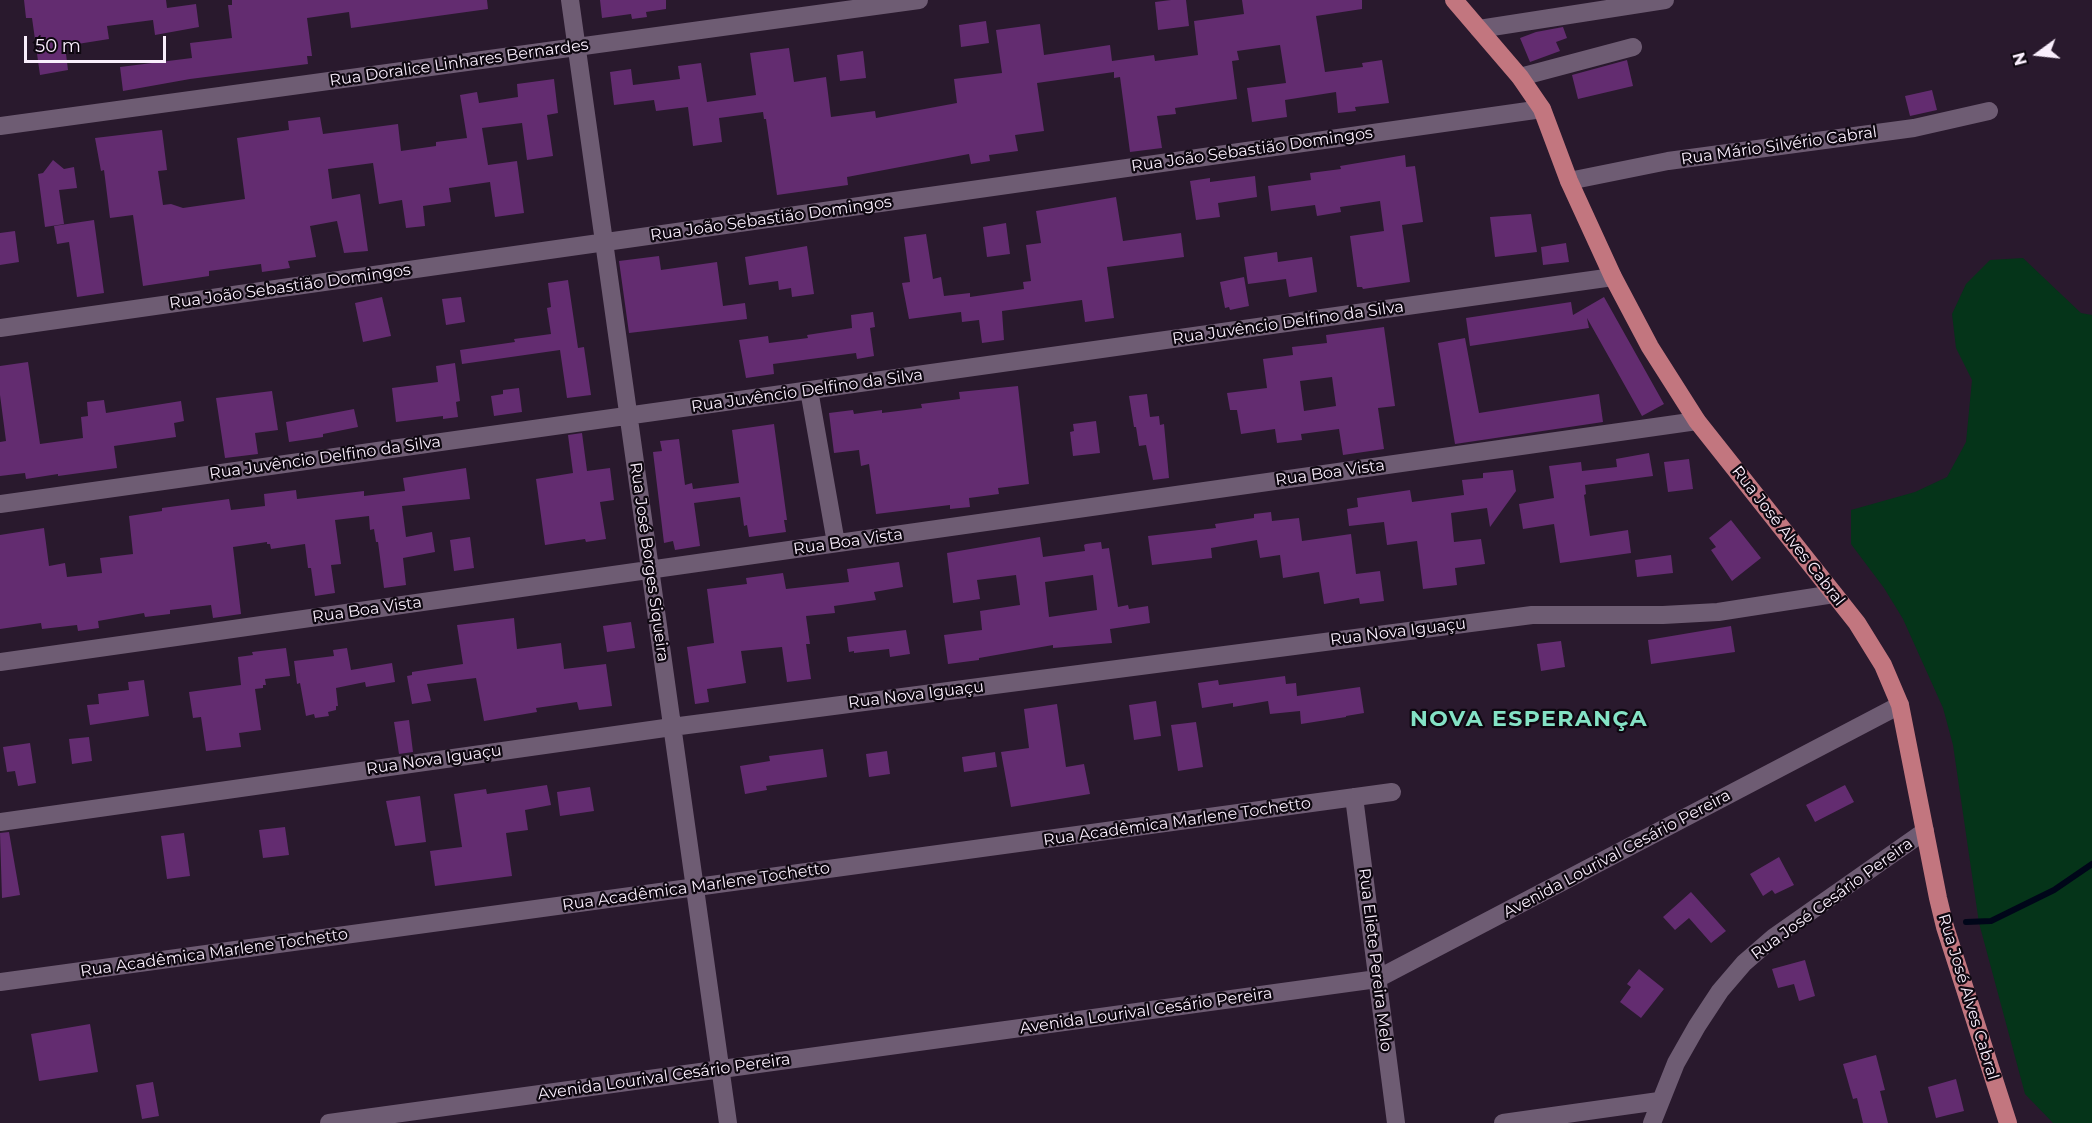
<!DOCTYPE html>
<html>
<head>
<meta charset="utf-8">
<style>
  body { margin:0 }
  #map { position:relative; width:2092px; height:1123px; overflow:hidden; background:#29192d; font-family:Montserrat,sans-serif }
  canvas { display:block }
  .north { position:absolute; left:2008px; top:24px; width:60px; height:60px; -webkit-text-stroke:4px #0e0710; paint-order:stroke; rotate:255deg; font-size:16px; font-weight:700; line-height:24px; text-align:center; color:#f9eefc }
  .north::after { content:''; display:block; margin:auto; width:21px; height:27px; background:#f9eefc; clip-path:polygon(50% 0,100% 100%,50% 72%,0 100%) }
  .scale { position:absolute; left:24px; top:36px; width:142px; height:27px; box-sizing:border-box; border:3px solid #f9eefc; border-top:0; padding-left:8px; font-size:18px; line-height:21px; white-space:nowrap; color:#f9eefc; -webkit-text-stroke:4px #0e0710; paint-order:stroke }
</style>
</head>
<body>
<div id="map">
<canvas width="2092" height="1123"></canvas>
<div class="north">N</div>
<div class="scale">50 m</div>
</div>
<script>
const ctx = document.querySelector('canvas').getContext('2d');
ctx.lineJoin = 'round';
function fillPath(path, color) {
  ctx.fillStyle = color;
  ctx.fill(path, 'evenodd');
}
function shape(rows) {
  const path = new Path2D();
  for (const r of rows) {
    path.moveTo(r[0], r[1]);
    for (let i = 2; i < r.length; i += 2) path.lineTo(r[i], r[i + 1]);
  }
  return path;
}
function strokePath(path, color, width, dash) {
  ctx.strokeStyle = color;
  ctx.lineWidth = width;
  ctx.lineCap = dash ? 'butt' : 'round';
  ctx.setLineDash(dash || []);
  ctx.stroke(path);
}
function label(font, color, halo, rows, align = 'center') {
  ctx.font = font + ' Montserrat,sans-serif';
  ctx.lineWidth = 4.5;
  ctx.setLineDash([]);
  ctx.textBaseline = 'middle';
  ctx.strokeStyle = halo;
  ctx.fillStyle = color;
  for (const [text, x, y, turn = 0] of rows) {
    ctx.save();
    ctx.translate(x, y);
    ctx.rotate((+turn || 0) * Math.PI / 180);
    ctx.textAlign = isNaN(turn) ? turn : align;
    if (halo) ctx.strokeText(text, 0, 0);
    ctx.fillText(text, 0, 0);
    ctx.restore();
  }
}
const green = shape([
  [2023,258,2081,313,2092,315,2092,1123,2053,1123,2025,1094,1979,923,1953,745,1943,708,1903,619,1884,588,1851,544,1851,510,1915,492,1947,477,1966,442,1972,380,1956,348,1952,314,1966,284,1990,260]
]);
const stream = shape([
  [1966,922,1991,921,2054,890,2092,864]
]);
const building = shape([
  [24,0,166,0,167,8,196,4,199,27,155,35,153,20,107,26,109,39,65,46,68,70,40,75,32,18,26,18],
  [232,0,487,0,488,9,351,28,349,12,307,18,312,56,307,56,308,64,190,79,123,91,120,67,192,58,190,43,232,38,228,5,232,5],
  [600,0,666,0,666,9,646,12,647,17,632,19,631,14,602,18],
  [1171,0,1186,0,1189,26,1158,30,1155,2],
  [1242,0,1362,0,1362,9,1316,16,1325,72,1363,67,1362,63,1382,60,1389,103,1355,107,1356,111,1338,113,1336,92,1285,100,1287,117,1252,122,1247,88,1286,83,1280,45,1237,51,1239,60,1232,61,1237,99,1175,108,1176,114,1157,116,1162,148,1130,152,1120,77,1114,78,1114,72,1037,83,1044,131,1015,135,1018,151,989,155,990,161,971,164,969,154,847,177,848,185,777,195,766,119,764,119,763,112,719,118,722,142,693,146,688,107,656,111,654,100,614,105,610,72,631,69,633,85,680,79,678,66,701,63,707,102,756,95,750,53,789,48,794,82,826,77,831,117,875,111,876,118,957,103,954,79,1002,73,996,30,1040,24,1044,55,1110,45,1112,61,1154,55,1155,61,1198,55,1194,21,1244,14],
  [986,21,989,43,961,47,959,25],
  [1563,27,1567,38,1556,42,1560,51,1530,62,1520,38,1536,32],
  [863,51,866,78,840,81,837,55],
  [1627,60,1633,86,1578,99,1572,75],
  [554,79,558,113,547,115,553,156,527,160,522,123,482,128,488,165,517,161,524,213,495,217,490,182,449,188,451,202,423,206,425,226,406,228,402,200,379,204,373,163,328,169,332,199,360,194,368,251,344,253,337,221,310,226,316,257,288,261,290,268,262,272,261,264,209,271,209,276,143,286,133,215,110,218,104,170,101,171,95,138,162,130,167,170,158,171,163,205,171,204,183,208,245,199,237,138,289,130,288,121,320,117,323,134,398,124,401,151,436,146,436,142,467,138,460,95,477,92,479,103,518,97,517,84],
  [1932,90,1937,110,1910,116,1905,96],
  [1405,155,1406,167,1415,166,1423,222,1402,225,1410,282,1363,289,1362,287,1357,287,1350,236,1384,231,1380,201,1340,207,1341,212,1317,216,1315,205,1271,211,1268,186,1311,180,1310,173,1341,169,1340,166],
  [53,160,64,169,74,167,77,188,59,190,64,224,45,227,38,174,43,173],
  [1255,176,1257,197,1218,203,1220,217,1196,220,1190,181,1210,178,1210,182],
  [1116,197,1123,241,1181,233,1184,257,1107,267,1114,318,1085,322,1082,300,1002,311,1004,340,982,343,979,320,962,322,961,312,909,319,902,283,910,282,904,237,926,234,933,279,941,277,944,296,970,293,970,297,1024,289,1023,282,1031,281,1026,245,1041,243,1036,211],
  [1531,214,1537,252,1495,257,1490,217],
  [94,220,104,293,77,297,69,242,57,244,54,226],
  [1006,223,1010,254,987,257,983,227],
  [15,231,19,262,0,265,0,233],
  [1566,243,1569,262,1543,265,1541,247],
  [807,246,814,294,792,297,791,288,779,290,778,281,749,285,745,257],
  [1277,252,1278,262,1312,257,1317,292,1289,297,1286,279,1248,284,1244,257],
  [659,256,661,270,717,262,723,306,745,303,747,319,629,333,619,261],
  [1244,277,1249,306,1230,310,1229,307,1225,308,1220,282],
  [568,280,578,348,584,347,591,395,567,398,560,350,462,364,460,350,515,342,514,339,551,334,547,308,551,307,548,283],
  [382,297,391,336,363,342,355,303],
  [461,297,465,322,446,325,442,299],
  [1604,297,1664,404,1642,416,1587,318,1589,328,1470,346,1466,318,1571,302,1573,315],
  [873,312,875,327,870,328,874,356,857,359,856,353,773,364,774,374,746,378,739,340,768,336,769,343,808,338,807,335,852,328,851,315],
  [1384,327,1395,406,1378,408,1384,449,1343,455,1339,429,1301,434,1302,440,1277,443,1275,429,1241,434,1237,410,1230,410,1227,393,1267,388,1263,359,1293,355,1292,347,1327,343,1326,335],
  [1332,377,1336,406,1304,411,1300,381],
  [1465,338,1479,413,1599,394,1603,422,1455,444,1438,343],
  [28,362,40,444,83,438,81,417,88,416,87,402,104,400,106,413,181,401,184,421,174,423,176,437,114,446,117,468,58,476,58,474,26,479,25,473,0,476,0,442,6,441,0,395,0,366],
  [455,363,460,401,456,402,458,417,443,419,443,416,396,422,392,388,438,382,436,366],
  [1018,386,1029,484,998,488,999,494,969,498,970,507,950,509,950,505,876,514,869,464,861,466,859,450,834,453,829,413,853,410,854,414,882,410,882,413,922,408,921,404,960,399,959,392],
  [519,388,522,412,494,416,491,396,503,394,503,390],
  [272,391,278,430,255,433,258,454,225,458,216,398],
  [1147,394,1150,417,1159,416,1160,425,1164,424,1169,478,1153,480,1146,445,1139,446,1136,427,1134,427,1129,396],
  [354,409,358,427,323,434,323,437,289,442,286,422],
  [1096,421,1100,453,1073,456,1070,432,1074,431,1073,424],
  [774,424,787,520,784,520,786,532,749,537,747,525,744,526,740,497,694,503,700,546,675,550,673,541,664,543,653,452,662,451,660,441,679,439,685,485,692,483,693,489,739,483,732,430],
  [582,433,587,471,610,468,614,500,600,502,606,539,586,542,585,539,545,545,536,479,573,473,568,435],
  [1649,453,1653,476,1585,485,1586,494,1584,495,1590,536,1628,530,1631,553,1560,563,1554,524,1523,529,1519,504,1554,498,1549,466,1581,462,1582,471,1617,467,1616,459],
  [1689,459,1693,489,1668,492,1664,462],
  [466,468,470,499,402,506,406,537,432,532,435,552,403,558,406,585,384,588,378,542,376,542,374,529,370,530,369,516,335,520,341,564,331,565,335,593,315,596,311,568,308,568,305,544,271,549,270,544,267,544,267,542,233,547,241,614,213,618,211,605,170,610,170,614,145,617,144,613,98,621,99,628,78,631,77,625,42,629,41,623,0,629,0,535,44,528,49,566,65,563,67,577,102,573,100,558,133,554,129,516,162,511,162,508,229,499,231,510,265,506,264,494,296,490,297,499,364,491,364,496,405,491,403,478],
  [1513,470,1516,491,1490,527,1487,508,1451,513,1454,542,1481,539,1485,564,1455,568,1457,585,1423,589,1417,541,1387,545,1384,522,1349,526,1347,509,1358,507,1357,498,1410,490,1412,502,1464,495,1462,480,1483,478,1483,473],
  [1271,512,1272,521,1299,518,1302,541,1351,534,1356,574,1380,571,1384,601,1360,604,1359,598,1324,604,1319,572,1283,578,1280,555,1260,558,1257,540,1211,548,1212,558,1152,565,1148,536,1216,528,1215,524,1254,518,1254,514],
  [1731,520,1761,558,1732,581,1711,550,1716,547,1709,538],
  [470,537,474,568,454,571,450,540],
  [1040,537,1043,557,1085,551,1084,545,1086,544,1101,542,1102,549,1109,548,1118,607,1128,605,1129,609,1148,606,1150,623,1110,629,1112,643,1053,648,1053,645,979,658,979,660,948,664,944,635,982,630,980,611,1020,605,1016,575,977,580,980,599,953,603,947,553],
  [1093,575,1097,610,1049,617,1045,582],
  [1671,555,1673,573,1637,577,1635,560],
  [899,562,903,587,874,592,876,600,834,606,835,613,806,616,810,644,806,644,811,679,787,682,782,647,741,651,746,683,707,689,709,702,695,704,687,647,714,643,707,589,747,584,746,578,783,573,786,589,849,582,847,569],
  [514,618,517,649,561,643,564,669,606,664,612,706,579,710,577,702,536,708,537,712,484,721,476,678,427,684,431,701,412,704,407,676,412,675,412,672,463,664,457,625],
  [631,622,635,648,607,652,603,626],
  [1731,626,1735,652,1651,664,1648,640],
  [906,630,910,654,890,657,889,649,854,653,854,651,849,652,847,637],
  [1561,641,1565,667,1541,671,1537,644],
  [286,648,290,676,265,679,266,685,263,685,263,688,255,689,261,730,239,733,241,747,206,751,201,717,193,718,189,692,241,685,238,657,253,655,252,652],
  [347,648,351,670,392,663,395,682,366,687,365,682,336,688,338,706,336,706,336,710,328,712,329,716,315,718,314,714,306,716,300,683,297,684,294,661,334,656,333,650],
  [1285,676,1286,684,1296,683,1297,696,1360,687,1364,713,1346,716,1346,717,1301,724,1300,711,1270,714,1268,701,1233,707,1233,703,1202,708,1198,683,1218,680,1219,685],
  [144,680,149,716,90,725,87,705,99,704,98,694,129,690,128,682],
  [1156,701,1161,736,1134,740,1129,705],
  [1057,704,1066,767,1084,764,1090,794,1011,807,1001,752,1029,748,1024,709],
  [409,720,413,752,399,754,394,722],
  [1196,722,1203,767,1178,771,1171,725],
  [89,737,92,761,72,764,69,739],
  [30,743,36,783,18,786,15,771,7,772,3,747],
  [823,749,827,777,766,786,767,790,745,794,740,766,770,761,769,756],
  [887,751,890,774,869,777,866,754],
  [995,752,997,767,964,772,962,757],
  [547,785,551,805,525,810,528,830,506,833,512,876,435,886,430,851,462,847,454,794,486,789,487,794],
  [1845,785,1854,802,1815,822,1806,805],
  [590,787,594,811,560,816,557,792],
  [420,796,426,842,395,846,386,801],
  [285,827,289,855,263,858,259,830],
  [9,832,20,895,2,898,0,833],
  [184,833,190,876,167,879,161,836],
  [1779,857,1794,885,1775,894,1772,890,1763,896,1750,874],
  [1691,892,1726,931,1711,943,1689,918,1675,930,1663,917],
  [1805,960,1815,996,1799,1001,1794,984,1778,988,1772,969],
  [1639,969,1664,989,1641,1018,1620,1002,1631,987,1627,984],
  [90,1024,98,1072,39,1081,31,1034],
  [1876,1055,1885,1090,1880,1091,1888,1123,1863,1123,1857,1098,1853,1099,1843,1064],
  [1956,1079,1964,1111,1936,1118,1928,1087],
  [153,1082,159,1116,142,1119,136,1085]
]);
const minor = shape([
  [570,0,728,1123],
  [1479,29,1665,0],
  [1520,77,1633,47],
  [0,126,919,0],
  [1569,181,1668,161,1914,128,1989,111],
  [0,328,1542,109],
  [809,390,836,543],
  [0,504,1613,277],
  [0,662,1697,421],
  [1354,797,1396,1123],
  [0,822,672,727,1532,615,1663,615,1718,612,1834,594],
  [0,982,1392,792],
  [329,1123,1377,979,1900,705],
  [1503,1123,1659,1101],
  [1652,1123,1676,1063,1697,1026,1720,991,1744,963,1774,937,1925,831]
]);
const major = shape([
  [1454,0,1520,77,1542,109,1569,181,1613,277,1650,347,1697,421,1857,623,1883,665,1900,705,1938,898,1945,927,2008,1123]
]);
const streetNames = [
  ["Rua Doralice Linhares Bernardes",459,63,-8],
  ["Rua Mário Silvério Cabral",1779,146,-8],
  ["Rua João Sebastião Domingos",1252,150,-8],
  ["Rua João Sebastião Domingos",771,219,-8],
  ["Rua João Sebastião Domingos",290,287,-8],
  ["Rua Juvêncio Delfino da Silva",1288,323,-8],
  ["Rua Juvêncio Delfino da Silva",807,391,-8],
  ["Rua Juvêncio Delfino da Silva",325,458,-8],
  ["Rua Boa Vista",1330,473,-8],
  ["Rua José Alves Cabral",1788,536,52],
  ["Rua Boa Vista",848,542,-8],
  ["Rua José Borges Siqueira",649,562,82],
  ["Rua Boa Vista",367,610,-8],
  ["Rua Nova Iguaçu",1398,632,-7],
  ["Rua Nova Iguaçu",916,695,-7],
  ["Rua Nova Iguaçu",434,760,-8],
  ["Rua Acadêmica Marlene Tochetto",1177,822,-8],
  ["Avenida Lourival Cesário Pereira",1617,854,-28],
  ["Rua Acadêmica Marlene Tochetto",696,887,-8],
  ["Rua José Cesário Pereira",1832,899,-36],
  ["Rua Acadêmica Marlene Tochetto",214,953,-8],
  ["Rua Eliete Pereira Melo",1375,960,83],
  ["Rua José Alves Cabral",1968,997,73],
  ["Avenida Lourival Cesário Pereira",1146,1011,-8],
  ["Avenida Lourival Cesário Pereira",664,1077,-8]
];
const districtNames = [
  ["NOVA ESPERANÇA",1529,720]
];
fillPath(green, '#053419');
strokePath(stream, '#000619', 6);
fillPath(building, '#632c70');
strokePath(minor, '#6e5c73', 18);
strokePath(major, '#c2767f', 18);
label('16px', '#f9eefc', '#0e0710', streetNames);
ctx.letterSpacing = '1.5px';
label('bold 22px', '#84e2c5', '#0e0710', districtNames);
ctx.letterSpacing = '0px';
</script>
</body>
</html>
